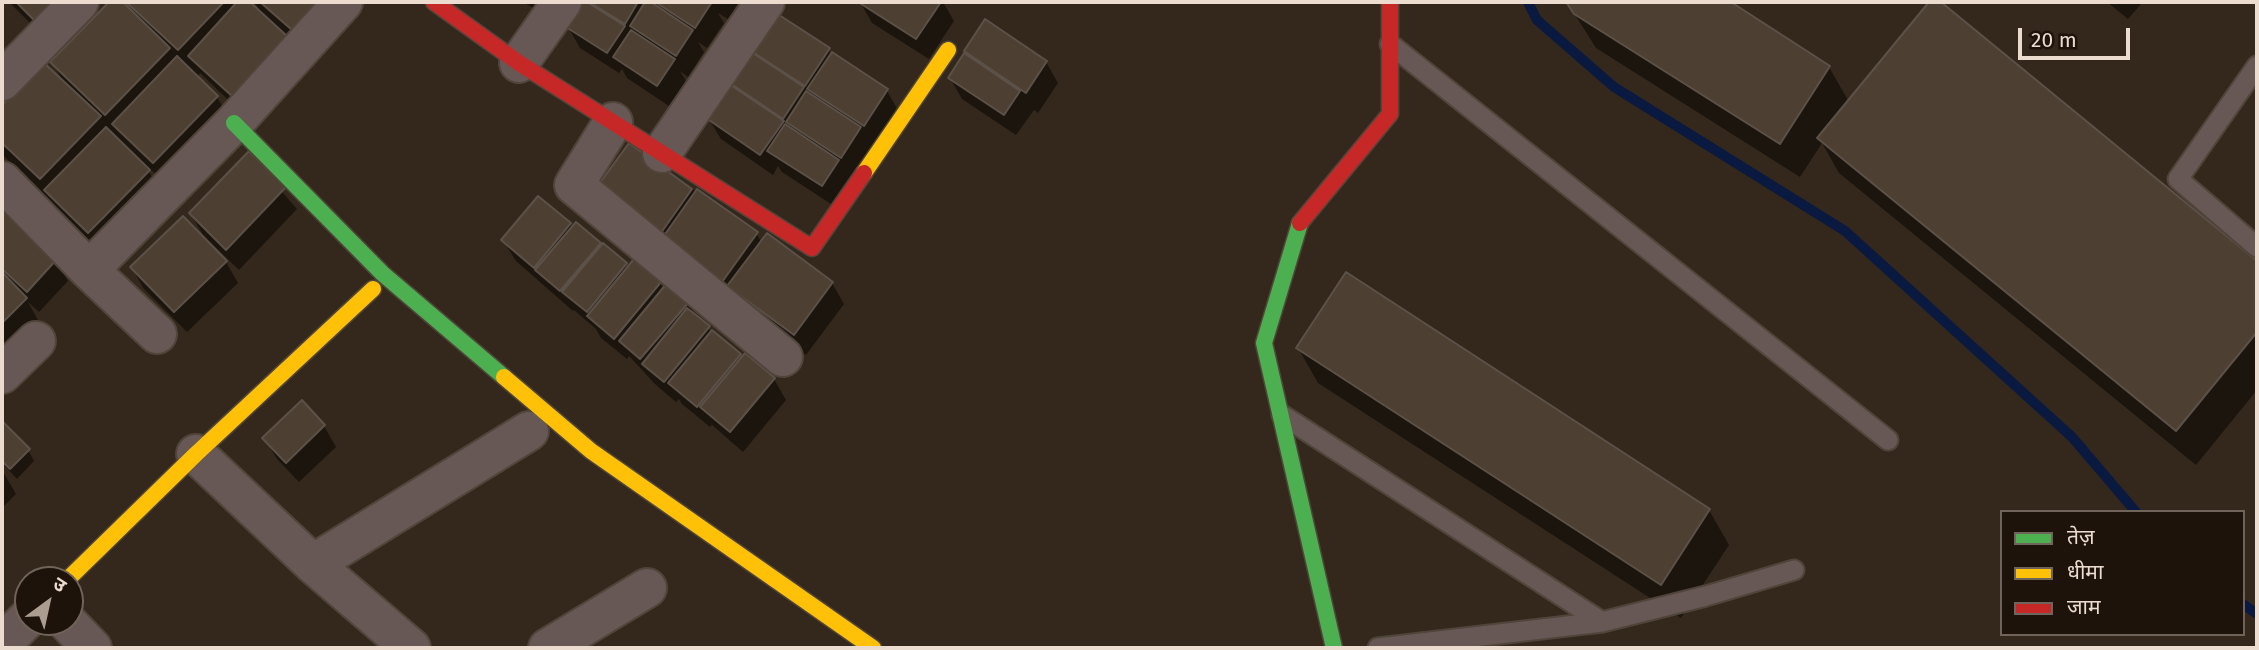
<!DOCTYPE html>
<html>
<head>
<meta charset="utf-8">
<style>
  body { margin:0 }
  #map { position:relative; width:2259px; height:650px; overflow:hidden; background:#34281c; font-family:"Fira Sans","Noto Sans Devanagari",sans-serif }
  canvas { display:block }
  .frame { position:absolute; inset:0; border:4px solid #ecdcd0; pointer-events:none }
  .legend { position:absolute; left:2000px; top:510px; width:245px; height:126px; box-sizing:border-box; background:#1d130a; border:2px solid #706359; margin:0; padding:9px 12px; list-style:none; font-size:21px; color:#ecdcd0 }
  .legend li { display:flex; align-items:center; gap:14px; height:35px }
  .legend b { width:35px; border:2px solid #706359 }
  .north { position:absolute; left:14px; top:566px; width:70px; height:70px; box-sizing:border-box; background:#1d130a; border:2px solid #706359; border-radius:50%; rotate:33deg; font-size:19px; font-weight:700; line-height:28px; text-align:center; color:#ecdcd0 }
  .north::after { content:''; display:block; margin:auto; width:24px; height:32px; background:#ac9d91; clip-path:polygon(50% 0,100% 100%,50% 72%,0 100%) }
  .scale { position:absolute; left:2018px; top:28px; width:112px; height:32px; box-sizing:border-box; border:4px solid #ecdcd0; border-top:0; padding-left:9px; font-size:21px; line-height:24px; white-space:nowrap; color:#ecdcd0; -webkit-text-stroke:5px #1d130a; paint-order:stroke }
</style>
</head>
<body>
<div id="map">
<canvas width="2259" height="650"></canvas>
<div class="frame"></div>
<ul class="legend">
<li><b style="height:9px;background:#4caf50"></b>तेज़</li>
<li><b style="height:9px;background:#ffc107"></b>धीमा</li>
<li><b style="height:9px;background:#c62828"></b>जाम</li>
</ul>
<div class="north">उ</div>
<div class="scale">20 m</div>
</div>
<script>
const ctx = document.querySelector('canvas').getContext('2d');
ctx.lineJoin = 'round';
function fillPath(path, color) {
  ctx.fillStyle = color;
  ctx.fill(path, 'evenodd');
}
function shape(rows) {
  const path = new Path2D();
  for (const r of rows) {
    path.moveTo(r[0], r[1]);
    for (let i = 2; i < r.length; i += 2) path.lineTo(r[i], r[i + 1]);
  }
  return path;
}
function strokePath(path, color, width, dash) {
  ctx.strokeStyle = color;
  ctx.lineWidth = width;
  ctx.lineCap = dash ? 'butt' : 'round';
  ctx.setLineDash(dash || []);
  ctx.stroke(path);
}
const shadow = shape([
  [9,2,89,2,48,41],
  [111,2,120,2,126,7,124,2,345,2,305,50,284,32,299,59,246,117,200,73,197,77,217,97,229,118,166,183,145,165,161,192,101,253,2,154,2,108,43,64,64,83,52,62],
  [255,3,262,15,252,6],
  [523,2,564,2,553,20],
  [584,2,739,2,728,19,718,13,724,23,707,48,698,42,704,52,688,77,680,71,686,81,669,106,627,78,622,69,619,73,580,48,568,27],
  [860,2,943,2,954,21,929,59,872,23],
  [1567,2,1728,2,1829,67,1849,102,1931,2,1938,2,2257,263,2257,390,2196,465,1839,173,1822,143,1800,177,1596,48],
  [2107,2,2143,2,2128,19],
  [828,49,832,56,887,91,899,112,834,206,782,172,778,166,773,175,721,139,708,118,752,53],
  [966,51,1046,62,1058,83,1038,113,1034,110,1016,135,962,99,950,78,971,60],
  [629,145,756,233,762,243,832,283,844,304,806,355,670,257],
  [249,154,297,209,239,270,203,235,191,214],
  [539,198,573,228,599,244,628,269,660,283,664,290,688,303,696,317,742,360,774,379,786,400,743,452,712,425,710,427,682,404,679,399,676,402,656,385,629,356,627,359,601,338,596,329,574,310,573,311,516,261,503,240],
  [4,212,56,260,68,281,39,312,28,302,38,320,11,346,2,369,2,214],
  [183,219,226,262,238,283,187,332,144,289,132,268],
  [1298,348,1709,510,1729,545,1681,618,1318,383],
  [2,424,28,450,34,461,17,479,2,463],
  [324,426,336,447,299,482,277,459,264,438],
  [2,470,16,494,2,508]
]);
const stream = shape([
  [1528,2,1537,20,1614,87,1845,231,2072,437,2136,512],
  [2243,604,2257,614]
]);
const building = shape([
  [16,2,55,2,35,21,16,2],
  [109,2,123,2,170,48,105,115,50,62,109,2],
  [126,2,224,2,178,50,126,2],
  [237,2,250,2,288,37,233,97,188,56,237,2],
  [260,2,318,2,292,30,260,2],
  [582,2,587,2,625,26,607,53,566,27,582,2],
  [589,2,638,2,625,24,589,2],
  [645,2,651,2,693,30,676,56,630,26,645,2],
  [655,2,712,2,695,28,655,2],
  [858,2,941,2,916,39,858,2],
  [1566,2,1731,2,1830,66,1780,144,1574,14,1566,2],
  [1929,2,1941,2,2257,261,2257,332,2176,431,1817,138,1929,2],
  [773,11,830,48,805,86,748,49,773,11],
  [985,19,1047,61,1026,93,964,51,985,19],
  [631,30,675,59,657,86,613,57,631,30],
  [751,52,804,87,783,119,730,83,751,52],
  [832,52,888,89,864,126,807,89,832,52],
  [964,53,1020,91,1004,115,948,78,964,53],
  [177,56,218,96,153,163,112,124,177,56],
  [43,62,101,116,40,179,2,143,2,105,43,62],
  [729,84,784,121,760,155,706,118,729,84],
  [806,91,861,127,841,158,786,122,806,91],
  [785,124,839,160,822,186,767,151,785,124],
  [106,127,150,170,88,233,44,190,106,127],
  [629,143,692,189,658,237,594,191,629,143],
  [249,151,286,187,226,250,189,213,249,151],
  [697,189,758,232,722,282,661,240,697,189],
  [538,196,571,223,534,268,501,240,538,196],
  [4,209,57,259,27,292,2,269,2,212,4,209],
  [183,216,227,261,174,312,130,267,183,216],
  [576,222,601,243,560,291,535,270,576,222],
  [767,233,833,282,794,335,727,286,767,233],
  [603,243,627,263,587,312,562,292,603,243],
  [634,259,661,282,614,339,587,316,634,259],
  [2,272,27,298,2,323,2,272],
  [1346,272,1710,509,1661,585,1296,348,1346,272],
  [667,283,689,302,640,359,619,341,667,283],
  [687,308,710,326,664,382,642,364,687,308],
  [712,330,741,354,697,407,668,383,712,330],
  [745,353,775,378,730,432,700,407,745,353],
  [302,400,325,425,286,463,262,438,302,400],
  [2,421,30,449,10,469,2,461,2,421]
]);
const lane = shape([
  [1390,44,1888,440],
  [2257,66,2178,179,2257,247],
  [1282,415,1602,622],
  [1378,648,1602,622,1706,596,1794,570]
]);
const street = shape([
  [519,63,562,2],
  [2,81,79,2],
  [613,122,574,185,783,357],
  [662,153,765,2],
  [2,181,89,270,157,334],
  [89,270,234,123,343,2],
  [2,374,36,341],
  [196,454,313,564,411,648],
  [313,564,529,431],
  [67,622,92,648],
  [2,644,28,618],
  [548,648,647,588]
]);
const fast = shape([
  [234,123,383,274,504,377],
  [1300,223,1264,343,1334,648]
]);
const slow = shape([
  [864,173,948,50],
  [504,377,591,451,873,648],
  [67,580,196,454,373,289]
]);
const jam = shape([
  [434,2,519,63,812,248,864,173],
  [1300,223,1390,114,1390,2]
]);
fillPath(shadow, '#0007');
strokePath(stream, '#0a193f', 10);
fillPath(building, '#4d3f31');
strokePath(building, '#5c5148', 2);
strokePath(lane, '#50453b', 23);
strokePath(street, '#50453b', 42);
strokePath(fast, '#50453b', 19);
strokePath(slow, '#50453b', 19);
strokePath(jam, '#50453b', 19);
strokePath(lane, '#685855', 19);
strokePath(street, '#685855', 38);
strokePath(fast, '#4caf50', 16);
strokePath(slow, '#ffc107', 16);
strokePath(jam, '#c62828', 16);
</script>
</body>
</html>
